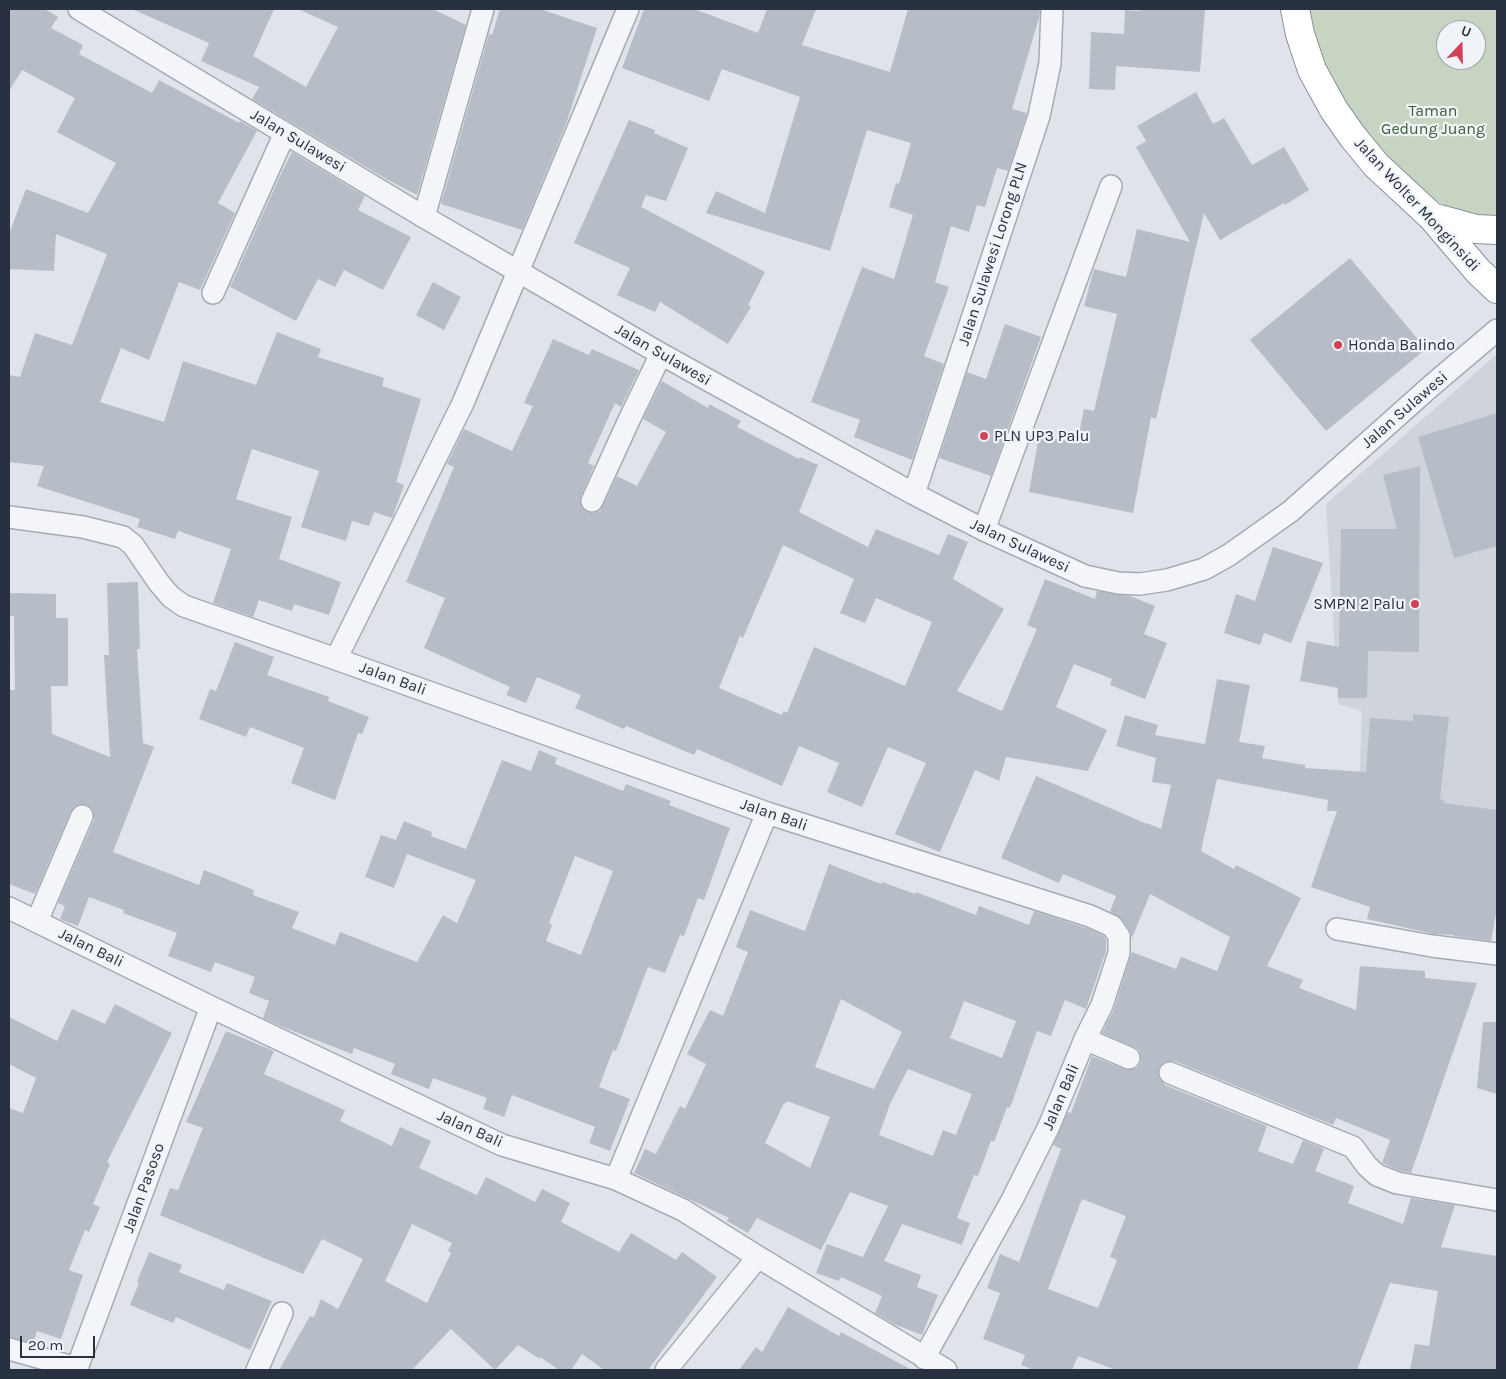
<!DOCTYPE html>
<html>
<head>
<meta charset="utf-8">
<style>
  body { margin:0 }
  #map { position:relative; width:1506px; height:1379px; overflow:hidden; background:#e0e4ea; font-family:Karla,sans-serif }
  canvas { display:block }
  .frame { position:absolute; inset:0; border:10px solid #283141; pointer-events:none }
  .north { position:absolute; left:1436px; top:20px; width:50px; height:50px; box-sizing:border-box; background:#f0f3f7; border:1px solid #a0a5ae; border-radius:50%; rotate:21deg; font-size:14px; font-weight:700; line-height:20px; text-align:center; color:#283141 }
  .north::after { content:''; display:block; margin:auto; width:18px; height:22px; background:#d24256; clip-path:polygon(50% 0,100% 100%,50% 72%,0 100%) }
  .scale { position:absolute; left:20px; top:1336px; width:75px; height:22px; box-sizing:border-box; border:2px solid #283141; border-top:0; padding-left:6px; font-size:15px; line-height:18px; white-space:nowrap; color:#283141; -webkit-text-stroke:4px #f0f3f7; paint-order:stroke }
</style>
</head>
<body>
<div id="map">
<canvas width="1506" height="1379"></canvas>
<div class="frame"></div>
<div class="north">U</div>
<div class="scale">20 m</div>
</div>
<script>
const ctx = document.querySelector('canvas').getContext('2d');
ctx.lineJoin = 'round';
function fillPath(path, color) {
  ctx.fillStyle = color;
  ctx.fill(path, 'evenodd');
}
function shape(rows) {
  const path = new Path2D();
  for (const r of rows) {
    path.moveTo(r[0], r[1]);
    for (let i = 2; i < r.length; i += 2) path.lineTo(r[i], r[i + 1]);
  }
  return path;
}
function strokePath(path, color, width, dash) {
  ctx.strokeStyle = color;
  ctx.lineWidth = width;
  ctx.lineCap = dash ? 'butt' : 'round';
  ctx.setLineDash(dash || []);
  ctx.stroke(path);
}
function label(font, color, halo, rows, align = 'center') {
  ctx.font = font + ' Karla,sans-serif';
  ctx.lineWidth = 4.5;
  ctx.setLineDash([]);
  ctx.textBaseline = 'middle';
  ctx.strokeStyle = halo;
  ctx.fillStyle = color;
  for (const [text, x, y, turn = 0] of rows) {
    ctx.save();
    ctx.translate(x, y);
    ctx.rotate((+turn || 0) * Math.PI / 180);
    ctx.textAlign = isNaN(turn) ? turn : align;
    if (halo) ctx.strokeText(text, 0, 0);
    ctx.fillText(text, 0, 0);
    ctx.restore();
  }
}
const built = shape([
  [1497,354,1497,852,1357,845,1362,711,1338,704,1326,504]
]);
const green = shape([
  [1308,9,1497,9,1497,220,1461,213,1435,200,1412,185,1362,131,1324,66,1312,31],
  [1446,30,1476,30,1476,60,1446,60]
]);
const building = shape([
  [9,9,45,9,58,17,51,28,83,45,79,54,152,93,159,80,239,123,240,121,257,131,218,203,235,213,200,290,179,282,149,360,121,348,100,402,164,422,183,361,256,385,277,332,321,349,318,357,384,378,382,386,421,399,396,482,404,485,392,518,374,512,369,526,352,521,346,541,301,527,319,471,252,449,236,499,292,517,279,559,341,582,329,615,294,604,292,611,259,600,253,617,213,603,231,549,178,531,175,539,137,527,140,519,37,486,44,466,9,462,9,375,20,377,35,333,72,345,107,254,56,234,54,271,9,269,9,234,26,189,88,213,116,163,57,132,75,98,22,70,9,91],
  [132,9,274,9,253,56,306,87,338,27,298,9,433,9,466,25,417,195,386,179,252,99,259,87,201,61,209,43],
  [500,9,540,9,597,28,566,124,522,230,441,204,489,34,492,35],
  [644,9,694,9,758,33,767,9,816,9,802,45,890,72,908,9,1040,9,1039,18,1012,109,1027,113,1008,171,997,168,985,207,977,205,969,232,951,226,935,282,949,287,924,356,944,364,912,460,854,437,860,420,811,402,862,267,894,279,913,215,889,207,896,183,899,184,911,143,867,130,830,251,706,213,716,191,765,213,800,97,722,69,709,101,622,68],
  [1140,9,1205,9,1200,72,1116,66,1115,90,1089,89,1091,32,1124,34,1125,10,1139,11],
  [1196,92,1213,124,1224,118,1252,165,1284,147,1309,190,1285,205,1284,203,1220,240,1204,213,1156,419,1151,417,1133,513,1029,492,1039,436,1077,443,1084,409,1094,411,1117,314,1084,306,1094,269,1126,277,1137,229,1190,242,1136,147,1146,141,1137,126],
  [629,120,655,130,654,133,688,148,666,201,646,195,641,207,765,272,748,305,751,307,728,344,660,302,655,312,617,295,630,268,574,243],
  [292,152,365,196,358,210,411,237,383,290,344,270,335,287,318,279,296,321,230,287,279,178],
  [1350,258,1426,349,1326,431,1250,340],
  [433,282,461,297,444,330,416,315],
  [1005,324,1041,337,991,476,939,458,967,372,986,379],
  [553,339,589,355,592,349,639,370,621,407,615,403,588,463,594,466,581,496,580,502,582,508,586,512,594,513,600,511,603,506,617,476,637,486,666,432,643,419,662,381,708,408,709,404,741,421,737,427,799,459,800,457,818,465,799,512,868,547,876,529,939,555,948,534,968,542,953,579,1004,609,957,691,1002,711,1037,629,1027,625,1045,579,1095,599,1097,591,1130,596,1155,606,1144,634,1167,643,1145,699,1110,685,1112,679,1074,664,1056,707,1107,730,1088,771,1006,757,999,781,975,770,940,852,895,834,926,763,888,747,862,807,827,792,839,763,799,746,782,786,697,749,694,755,626,726,624,729,575,708,581,695,537,677,526,703,506,695,510,687,424,648,445,598,406,582,454,467,447,464,464,429,512,451,533,406,524,403],
  [783,545,854,579,840,613,865,623,876,598,932,622,905,686,814,647,787,713,783,711,782,715,719,688,740,636,743,638],
  [1497,413,1497,546,1454,558,1418,437],
  [1420,466,1419,652,1368,651,1367,698,1338,698,1338,688,1300,681,1307,641,1339,647,1341,529,1397,529,1383,475],
  [1273,547,1323,563,1291,643,1264,633,1260,645,1224,633,1236,594,1255,601],
  [138,582,140,649,137,649,143,743,154,747,113,852,199,885,204,870,254,890,253,895,299,912,292,928,335,945,340,932,417,962,443,915,457,923,476,880,407,854,394,888,365,877,381,835,396,840,404,821,432,832,431,836,466,849,502,760,531,771,539,750,557,758,555,764,623,791,626,784,671,801,669,805,730,828,704,900,698,898,684,936,680,935,665,973,648,967,616,1051,613,1050,599,1087,630,1099,610,1151,589,1143,595,1127,512,1095,504,1117,483,1109,487,1098,433,1078,429,1089,391,1074,395,1064,354,1048,352,1054,285,1028,263,1018,269,1001,249,993,255,977,215,962,211,972,168,956,177,933,123,913,124,910,89,897,78,926,60,919,65,906,58,903,94,820,94,814,92,809,87,805,80,804,74,806,71,811,35,894,9,884,9,690,15,690,14,616,9,616,9,593,56,594,56,618,68,618,68,686,51,686,52,734,110,757,104,655,109,655,107,583],
  [575,856,613,871,581,955,546,941,552,925,549,923],
  [235,642,274,657,267,675,329,697,328,701,369,717,362,734,358,733,335,800,291,783,304,748,250,727,246,737,199,719,210,689,216,691],
  [1217,679,1250,685,1239,742,1265,746,1262,758,1305,765,1305,768,1366,772,1370,718,1413,721,1413,714,1449,717,1440,799,1444,800,1443,803,1497,810,1497,908,1491,941,1454,936,1454,935,1434,934,1367,919,1370,907,1311,887,1337,811,1327,811,1328,800,1217,779,1201,851,1234,869,1236,865,1301,898,1267,966,1303,980,1299,988,1356,1010,1360,966,1425,971,1425,978,1477,983,1411,1173,1400,1171,1382,1163,1390,1140,1336,1118,1333,1125,1174,1061,1169,1061,1163,1063,1159,1068,1158,1074,1160,1080,1165,1085,1267,1126,1258,1151,1293,1164,1303,1140,1324,1149,1315,1171,1354,1186,1348,1203,1403,1224,1411,1198,1455,1205,1441,1247,1497,1256,1497,1370,1410,1370,1415,1344,1429,1346,1438,1291,1390,1283,1357,1370,1116,1370,1078,1356,1072,1370,1034,1370,1021,1365,1025,1355,983,1339,1000,1293,987,1288,1000,1254,1019,1262,1061,1149,1053,1145,1068,1112,1071,1113,1092,1056,1124,1069,1130,1070,1137,1068,1141,1062,1141,1056,1139,1050,1134,1047,1102,1033,1114,1009,1132,952,1176,969,1181,957,1217,971,1230,937,1150,894,1132,938,1129,929,1122,919,1110,911,1116,896,1063,874,1059,883,1001,858,1036,776,1147,824,1147,823,1161,829,1171,785,1152,782,1156,758,1116,746,1125,715,1158,725,1155,735,1205,744],
  [1082,1199,1126,1216,1110,1257,1117,1260,1098,1308,1048,1289],
  [829,864,881,884,882,882,915,894,916,892,976,915,979,906,1029,925,1034,911,1089,929,1104,936,1106,940,1106,951,1086,1009,1065,1000,1051,1036,1037,1031,1010,1108,1007,1107,994,1142,991,1141,978,1176,974,1175,957,1218,970,1223,962,1245,902,1224,884,1261,921,1275,917,1287,938,1295,922,1335,894,1324,875,1313,882,1296,841,1277,839,1281,816,1273,827,1244,863,1257,888,1206,850,1192,821,1250,757,1218,748,1233,727,1221,729,1218,634,1173,645,1149,656,1154,680,1106,685,1109,706,1064,687,1054,710,1010,723,1016,748,952,736,947,750,910,805,931],
  [841,999,902,1032,874,1089,815,1067],
  [964,1001,1016,1021,1002,1058,950,1038],
  [908,1069,972,1094,956,1135,943,1130,933,1156,879,1135,890,1104],
  [787,1101,830,1117,810,1168,765,1143,784,1103,785,1104],
  [115,1004,172,1033,107,1162,110,1164,93,1204,100,1207,89,1232,85,1230,69,1270,83,1275,61,1339,37,1331,33,1343,9,1337,9,1108,23,1113,36,1078,9,1064,9,1017,57,1041,72,1009,105,1024],
  [1483,1022,1497,1022,1497,1094,1477,1088],
  [226,1031,274,1051,264,1074,345,1110,340,1121,392,1146,400,1127,431,1141,419,1168,477,1195,486,1177,535,1202,542,1189,570,1203,561,1222,619,1252,631,1233,676,1260,682,1252,717,1277,648,1370,604,1370,582,1354,571,1370,559,1370,540,1357,540,1359,518,1345,495,1370,451,1329,412,1370,279,1370,310,1316,314,1317,321,1299,338,1309,363,1259,322,1239,303,1274,160,1215,170,1188,178,1190,203,1128,186,1122],
  [412,1224,452,1243,448,1251,451,1253,427,1303,385,1281],
  [149,1252,182,1265,179,1272,224,1290,227,1283,272,1301,250,1350,176,1317,173,1323,130,1305,139,1283,137,1282],
  [788,1307,839,1336,841,1332,912,1370,739,1370,756,1347,762,1352]
]);
const minor = shape([
  [79,9,424,217,661,354,914,494,984,530,1085,576,1118,583,1140,584,1167,580,1204,569,1229,555,1291,511,1431,386,1497,330],
  [424,217,483,9],
  [213,293,285,133],
  [914,494,1039,116,1050,63,1052,9],
  [592,501,629,420,661,354],
  [9,517,83,527,123,537,133,545,159,583,171,597,184,606,336,659,767,813,1090,916,1112,926,1119,936,1119,953,1102,1005,1085,1039,1049,1126,1012,1200,924,1358],
  [984,530,1111,186],
  [336,659,463,403,628,9],
  [9,908,211,1007,502,1145,616,1179,683,1210,758,1257,946,1370],
  [37,921,82,816],
  [1337,929,1432,946,1497,954],
  [1085,1039,1129,1058],
  [1170,1073,1353,1147,1367,1166,1377,1175,1397,1183,1497,1200],
  [616,1179,767,813],
  [9,1349,77,1368,211,1007],
  [257,1370,282,1313],
  [666,1370,758,1257]
]);
const trunk = shape([
  [1295,9,1300,34,1312,70,1334,110,1353,137,1376,165,1432,217,1478,271,1497,289],
  [1432,217,1476,229,1497,230]
]);
const markers = [
  [1338,345,5,"#d24256"],
  [984,436,5,"#d24256"],
  [1415,604,5,"#d24256"]
];
const parkNames = [
  ["Taman",1433,111],
  ["Gedung Juang",1433,129]
];
const streetNames = [
  ["Jalan Sulawesi",298,141,31],
  ["Jalan Wolter Monginsidi",1417,205,47],
  ["Jalan Sulawesi Lorong PLN",993,254,-72],
  ["Jalan Sulawesi",663,355,30],
  ["Jalan Sulawesi",1405,410,-41],
  ["Jalan Sulawesi",1020,546,25],
  ["Jalan Bali",393,679,20],
  ["Jalan Bali",774,815,19],
  ["Jalan Bali",91,948,26],
  ["Jalan Bali",1061,1097,-67],
  ["Jalan Bali",470,1129,24],
  ["Jalan Pasoso",144,1188,-70]
];
const poiNames = [
  ["Honda Balindo",1348,345],
  ["PLN UP3 Palu",994,436],
  ["SMPN 2 Palu",1405,604,"right"]
];
fillPath(built, '#ced3dc');
fillPath(green, '#c6d4c1');
fillPath(building, '#b7bdc7');
strokePath(minor, '#a5abb4', 24);
strokePath(trunk, '#8791a1', 30);
strokePath(minor, '#f3f5f8', 21);
strokePath(trunk, '#fff', 28);
for (const [x, y, r, color] of markers) {
  const dot = new Path2D();
  dot.arc(x, y, r, 0, 2 * Math.PI);
  ctx.fillStyle = color;
  ctx.fill(dot);
  strokePath(dot, '#f0f3f7', 2);
}
label('16px', '#3c5e35', '#f0f3f7', parkNames);
label('16px', '#283141', '#f0f3f7', streetNames);
label('16px', '#283141', '#f0f3f7', poiNames, 'left');
</script>
</body>
</html>
